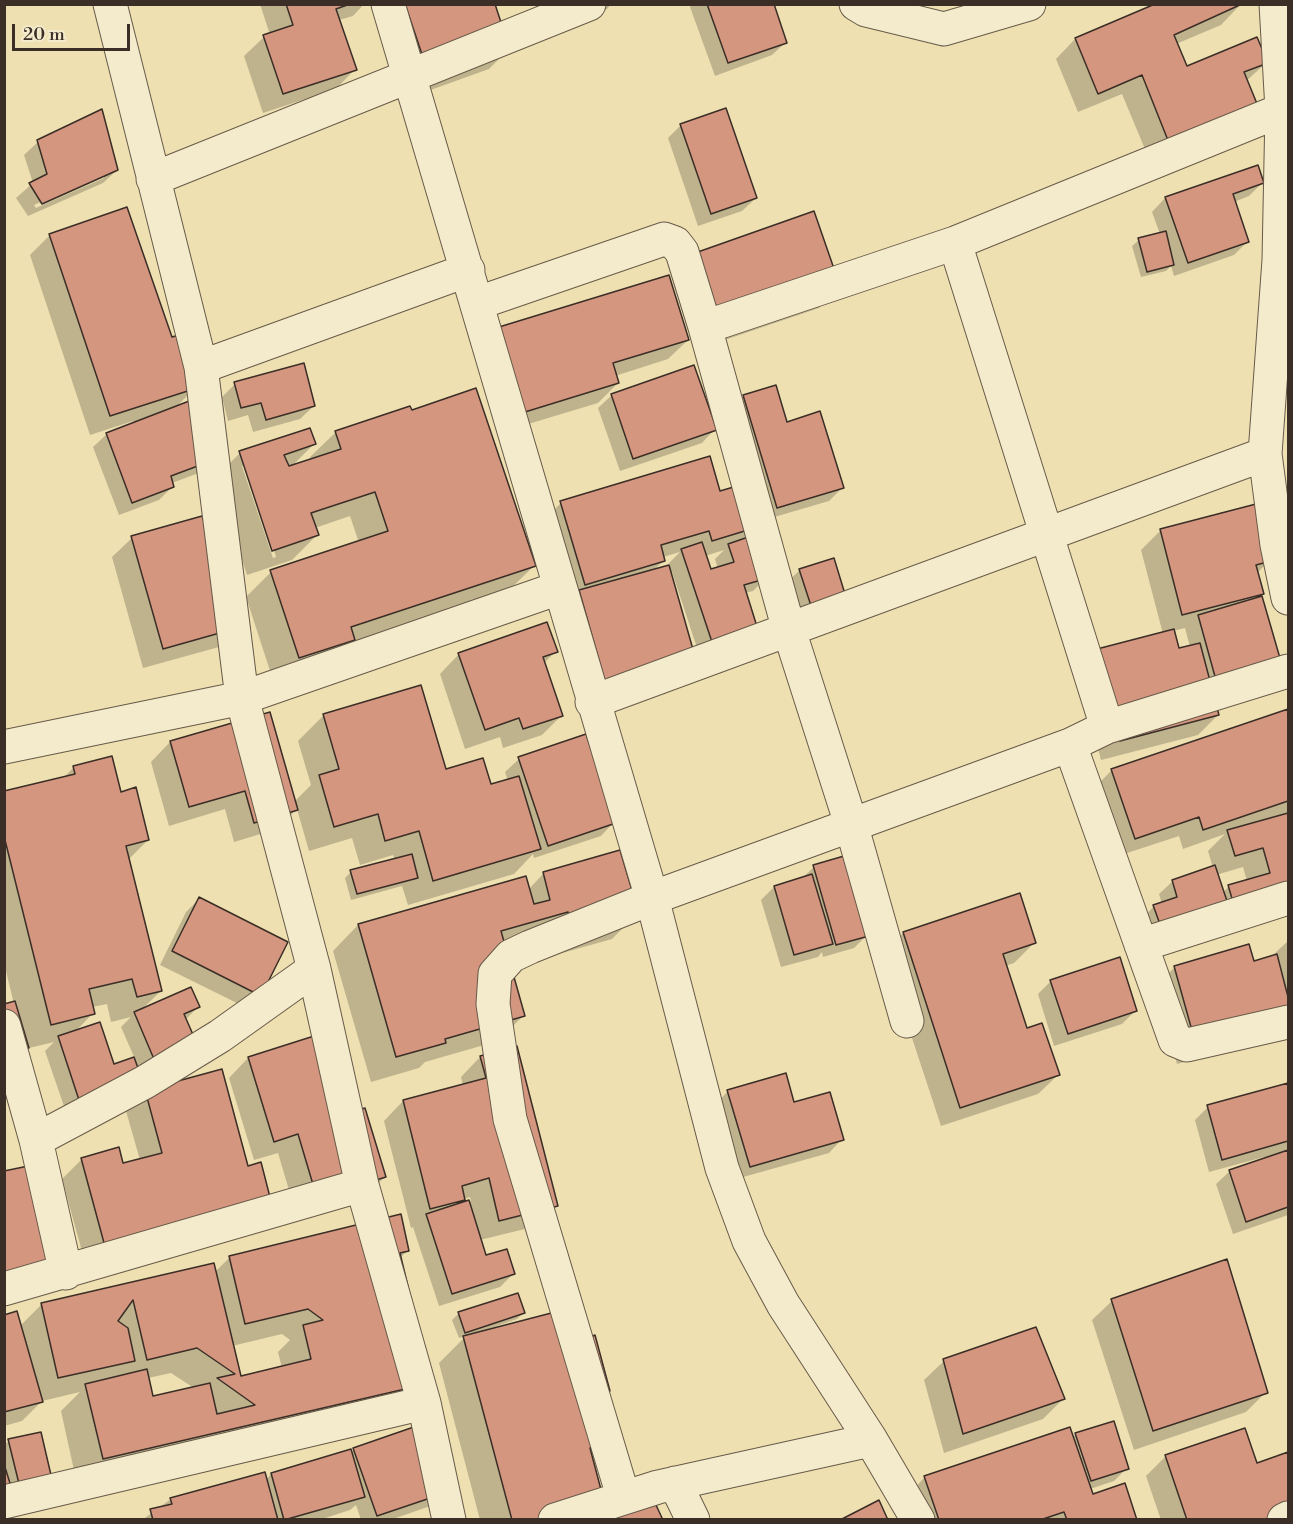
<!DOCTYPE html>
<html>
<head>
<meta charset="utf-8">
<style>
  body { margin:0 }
  #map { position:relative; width:1293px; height:1524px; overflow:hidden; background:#eee0b1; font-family:"Libre Bodoni",serif }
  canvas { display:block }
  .frame { position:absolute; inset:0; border:6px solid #3a2e26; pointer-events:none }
  .scale { position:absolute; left:12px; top:24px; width:118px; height:27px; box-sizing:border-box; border:3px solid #3a2e26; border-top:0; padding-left:8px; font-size:18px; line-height:21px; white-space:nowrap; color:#3a2e26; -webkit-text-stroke:4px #f4ebcc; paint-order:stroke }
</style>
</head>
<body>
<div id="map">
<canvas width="1293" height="1524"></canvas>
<div class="frame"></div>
<div class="scale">20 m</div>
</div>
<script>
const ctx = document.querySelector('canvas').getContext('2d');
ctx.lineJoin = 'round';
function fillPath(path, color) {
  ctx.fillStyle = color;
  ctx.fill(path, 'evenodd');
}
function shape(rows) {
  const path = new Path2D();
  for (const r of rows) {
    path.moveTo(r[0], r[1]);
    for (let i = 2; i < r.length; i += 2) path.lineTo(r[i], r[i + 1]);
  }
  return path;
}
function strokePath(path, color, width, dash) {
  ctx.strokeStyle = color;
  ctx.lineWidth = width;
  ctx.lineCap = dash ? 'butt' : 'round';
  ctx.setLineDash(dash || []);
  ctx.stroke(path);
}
const shadow = shape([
  [260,4,364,4,353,16,339,20,355,69,336,89,263,113,244,56,264,37,270,35],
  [493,4,509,49,489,69,411,97,379,7],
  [539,4,611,4,607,9,549,30],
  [692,4,772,4,786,42,772,55,715,76,690,7],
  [1241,4,1221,25,1176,44,1186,68,1266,63,1152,166,1122,94,1078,112,1056,59,1075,39],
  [681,125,756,198,742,211,698,226,668,138],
  [38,142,117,170,103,183,28,216,16,198,33,183,24,155],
  [104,175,104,178,36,208,34,205],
  [1257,167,1262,183,1249,196,1234,202,1247,242,1234,255,1174,276,1171,266,1166,271,1141,277,1132,246,1139,240,1160,234,1152,212,1165,198],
  [50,235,171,339,195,388,174,409,204,471,172,483,173,486,159,500,119,515,93,447,107,434,134,424,133,421,90,435,30,255],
  [676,274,839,288,819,308,701,348],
  [688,340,668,359,615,376,618,383,598,403,505,431,480,348],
  [235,384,314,406,300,419,253,432,248,415,228,421,222,397],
  [612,395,715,429,702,443,620,471,598,408],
  [744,396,842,488,829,501,764,520,731,409],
  [336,432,534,566,508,591,274,683,246,597,271,572,359,543,350,516,315,528,317,535,292,560,247,575,215,478,240,453,314,444,291,467,311,460,310,457],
  [242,466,246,466,276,557,273,558],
  [746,485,766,578,753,591,745,593,701,660,672,572,669,573,587,704,541,523,561,503,719,493],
  [724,550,715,559,718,569,710,571,705,556],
  [680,552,669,563,670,566,654,570,664,560,663,557],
  [1161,530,1269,561,1257,573,1262,593,1256,599,1214,701,1218,715,1198,735,1101,760,1078,671,1163,634,1141,550],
  [1185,628,1190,647,1178,650,1173,631],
  [132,538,210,550,219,647,143,668,112,557],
  [833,560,801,628,786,583,800,570],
  [556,651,544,663,562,715,542,735,503,748,500,737,465,749,440,674,459,654],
  [1288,710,1288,910,1152,951,1141,920,1154,906,1162,904,1159,894,1173,881,1213,868,1208,851,1225,834,1183,849,1179,836,1115,857,1092,790,1112,770],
  [1243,867,1247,881,1229,886,1223,893,1216,875],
  [324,715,445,771,490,786,508,781,505,772,519,759,614,822,601,836,534,858,533,854,514,874,408,905,402,886,351,900,345,878,351,872,395,860,393,855,360,865,352,838,309,851,297,809,277,829,234,842,225,809,169,826,151,762,170,742,294,802,311,785,298,741],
  [74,767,119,793,148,840,128,860,161,991,141,1010,198,1007,185,1020,146,1083,138,1065,66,1112,45,1051,54,1042,25,1049,4,963,4,793,63,778],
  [107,1004,111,1022,131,1017,121,1027,135,1059,113,1066,75,1032,93,1013,92,1007],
  [619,852,637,914,612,939,548,957,504,947,524,1015,498,1041,425,1062,419,1068,371,1082,333,951,358,925,529,889,543,874],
  [814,867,867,935,854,948,823,957,822,952,818,957,781,967,761,900,774,887,802,878],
  [1019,895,1034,943,1014,963,1005,966,1026,1030,1058,1075,1038,1094,941,1126,884,953,903,933],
  [199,899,286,942,247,1008,160,965,186,912],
  [1288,941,1288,1021,1273,1036,1177,1064,1155,987,1175,967,1253,963,1273,955],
  [1051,981,1135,1011,1122,1024,1054,1046,1038,994],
  [480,1057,556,1206,537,1226,480,1240,486,1257,514,1273,500,1287,439,1306,413,1227,411,1228,384,1121,403,1101,463,1086,461,1077],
  [470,1197,471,1201,458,1205,464,1199],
  [248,1058,385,1177,365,1196,297,1217,278,1153,254,1160,229,1078],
  [1288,1084,1288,1215,1233,1234,1216,1184,1230,1171,1265,1159,1264,1157,1209,1172,1195,1120,1208,1107],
  [146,1091,247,1167,88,1273,62,1179,82,1159,122,1165,140,1160,126,1111],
  [728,1091,793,1104,842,1139,829,1153,736,1179,715,1105],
  [408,1250,400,1258,429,1383,404,1408,77,1484,61,1411,80,1392,42,1401,22,1421,4,1426,4,1316,20,1326,41,1305,213,1265,215,1272,230,1257],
  [282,1334,290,1340,278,1352,282,1368,240,1377,232,1346],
  [171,1373,194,1388,152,1398,148,1378],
  [1112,1301,1266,1392,1246,1412,1134,1450,1092,1320],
  [459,1313,523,1313,517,1319,488,1329,489,1331,611,1442,592,1461,584,1520,480,1520,439,1363,466,1336,459,1338,452,1320],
  [944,1361,1063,1399,1043,1419,944,1453,924,1380],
  [1076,1434,1127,1468,1114,1481,1090,1489,1092,1496,1135,1520,913,1520,906,1497,925,1477,1072,1438],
  [9,1441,53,1488,4,1503,4,1445],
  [354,1449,442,1502,390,1520,361,1520,356,1505,350,1510,319,1520,142,1520,171,1499,266,1480,271,1474,351,1453],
  [1288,1454,1288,1520,1161,1520,1146,1476,1166,1456,1256,1465]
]);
const building = shape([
  [286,4,350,4,336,9,357,70,283,94,263,35,293,25,286,4],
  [405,4,495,4,510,50,430,78,405,4],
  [707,4,774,4,787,43,728,63,707,4],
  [1155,4,1242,4,1174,35,1187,66,1257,37,1268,63,1244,72,1260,111,1171,148,1142,75,1098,94,1075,38,1155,4],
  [726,108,757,198,711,214,680,124,726,108],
  [102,109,118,170,42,204,29,183,47,174,37,140,102,109],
  [1258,165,1264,183,1233,194,1249,242,1188,263,1165,197,1258,165],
  [127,207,172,337,179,335,197,388,110,416,49,234,127,207],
  [814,211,841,289,721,329,695,253,814,211],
  [1166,231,1174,265,1147,272,1138,238,1166,231],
  [669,275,689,340,613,363,619,383,525,412,499,327,669,275],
  [304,363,315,406,266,420,261,403,241,408,234,382,304,363],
  [694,365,717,430,633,459,611,394,694,365],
  [776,385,787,422,820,411,844,488,777,508,743,395,776,385],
  [476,388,536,566,351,627,355,640,299,658,270,570,388,531,375,492,311,513,319,535,272,551,239,451,310,428,316,444,284,455,289,466,341,449,335,431,410,406,412,410,476,388],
  [197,398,219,458,171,476,174,487,132,503,106,433,197,398],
  [710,456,720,491,747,483,761,526,712,541,709,531,661,545,665,561,585,585,560,501,710,456],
  [1256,504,1271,561,1256,565,1264,594,1182,615,1160,529,1256,504],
  [202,516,241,627,163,649,131,536,202,516],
  [754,535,768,578,744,585,759,633,714,648,681,549,702,542,711,569,734,562,728,544,754,535],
  [834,558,848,604,814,615,799,569,834,558],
  [669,565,696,660,606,685,579,590,669,565],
  [1262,596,1284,672,1219,691,1198,615,1262,596],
  [547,622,558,652,543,657,563,716,523,729,519,718,485,730,458,653,547,622],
  [1174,629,1179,648,1200,643,1219,715,1120,741,1097,649,1174,629],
  [421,685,446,769,483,758,491,784,519,776,541,849,433,881,419,831,385,841,378,814,334,827,319,775,339,769,323,714,421,685],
  [1288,709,1288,801,1203,830,1199,817,1135,839,1111,769,1288,709],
  [270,712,298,810,254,823,245,791,189,807,170,741,270,712],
  [586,734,616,823,548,846,518,757,586,734],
  [112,756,121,792,136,787,149,840,126,846,162,991,137,997,132,979,89,989,95,1014,51,1025,4,836,4,791,75,774,73,766,112,756],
  [1288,813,1288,897,1236,912,1228,885,1270,873,1263,848,1235,856,1227,830,1288,813],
  [620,850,639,914,573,933,568,912,501,931,525,1016,445,1039,446,1043,396,1057,358,924,526,876,534,904,550,900,543,872,620,850],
  [412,854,418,878,357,894,350,870,412,854],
  [844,856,869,936,836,945,813,865,844,856],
  [1215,865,1232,916,1165,938,1153,905,1177,897,1172,880,1215,865],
  [812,874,833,944,794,955,774,886,812,874],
  [1020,893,1036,943,1003,954,1027,1028,1042,1023,1060,1075,960,1108,903,932,1020,893],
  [199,897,288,942,261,996,172,951,199,897],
  [1249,944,1254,961,1277,954,1288,997,1288,1019,1196,1045,1174,966,1249,944],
  [1120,957,1137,1011,1068,1034,1050,980,1120,957],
  [191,987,200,1007,184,1014,201,1053,159,1071,134,1012,191,987],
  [15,1001,29,1048,4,1055,4,1004,15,1001],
  [100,1022,114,1064,134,1057,142,1079,79,1100,58,1036,100,1022],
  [314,1036,339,1116,365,1108,386,1177,317,1198,298,1134,274,1142,248,1057,314,1036],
  [517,1046,558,1206,499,1221,489,1178,462,1186,465,1200,430,1209,403,1100,486,1078,480,1056,517,1046],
  [222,1069,248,1166,261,1162,273,1209,107,1254,81,1158,119,1147,123,1163,162,1153,145,1090,222,1069],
  [786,1073,794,1102,830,1092,844,1140,750,1167,727,1090,786,1073],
  [1288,1083,1288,1141,1222,1160,1207,1105,1288,1083],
  [1288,1150,1288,1207,1246,1222,1229,1170,1288,1150],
  [38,1164,61,1266,4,1278,4,1171,38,1164],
  [469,1200,486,1255,507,1249,515,1274,452,1294,426,1214,469,1200],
  [401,1214,409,1251,400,1253,431,1383,103,1459,85,1384,147,1369,153,1396,210,1383,217,1414,255,1405,217,1378,235,1374,197,1348,147,1360,133,1300,118,1321,128,1328,135,1361,58,1378,41,1303,214,1263,241,1376,311,1359,303,1325,323,1320,308,1309,245,1324,229,1256,401,1214],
  [1227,1259,1268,1393,1153,1431,1111,1299,1227,1259],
  [518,1293,525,1313,465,1333,458,1312,518,1293],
  [582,1305,591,1337,595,1335,610,1391,600,1394,613,1442,590,1448,604,1501,535,1520,512,1520,463,1336,582,1305],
  [17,1311,43,1402,4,1412,4,1315,17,1311],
  [1036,1327,1065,1399,963,1434,943,1359,1036,1327],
  [434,1420,457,1489,377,1516,353,1448,434,1420],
  [1114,1421,1129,1469,1091,1481,1075,1433,1114,1421],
  [1070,1427,1093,1494,1125,1483,1137,1520,1067,1520,1064,1512,1040,1520,939,1520,924,1476,1070,1427],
  [1245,1428,1257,1463,1288,1452,1288,1512,1267,1520,1187,1520,1165,1455,1245,1428],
  [41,1432,54,1488,22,1496,8,1439,41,1432],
  [351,1449,365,1497,284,1520,271,1473,351,1449],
  [4,1464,14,1496,4,1499,4,1464],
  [265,1472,278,1520,153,1520,150,1509,172,1504,170,1498,265,1472],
  [879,1500,888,1520,840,1520,879,1500],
  [656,1505,663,1520,602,1520,656,1505]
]);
const minor = shape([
  [110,4,201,367,242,698,314,969,362,1185,424,1403,449,1520],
  [388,4,652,898,722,1168,749,1241,783,1304,871,1440,918,1520],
  [856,4,866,10,944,29,1029,4],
  [1276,4,1282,110,1279,260,1265,454,1277,545,1288,598],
  [153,179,589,4],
  [955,243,1107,727],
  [478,303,664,239,675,243,682,252,705,327],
  [201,367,468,270],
  [592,702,1265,454],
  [1070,745,1175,1040,1187,1045,1288,1022],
  [4,747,242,698,559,588],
  [1141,945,1288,898],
  [907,1021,851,824,789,630,705,327,955,243,1282,110],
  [4,1026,36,1140,66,1273],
  [36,1140,145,1082,220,1036,314,969],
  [4,1289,362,1185],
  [675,1483,693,1520],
  [623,1496,510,1119,493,1004,495,974,511,956,530,947,652,898,1070,745,1107,727,1288,671],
  [4,1502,424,1403],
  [555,1520,658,1487,871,1440],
  [1284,1520,1288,1518]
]);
fillPath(shadow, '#0003');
fillPath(building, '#d59680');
strokePath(building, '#3a2e26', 1.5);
strokePath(minor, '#675a49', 35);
strokePath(minor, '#f4ebcc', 33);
</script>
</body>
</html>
